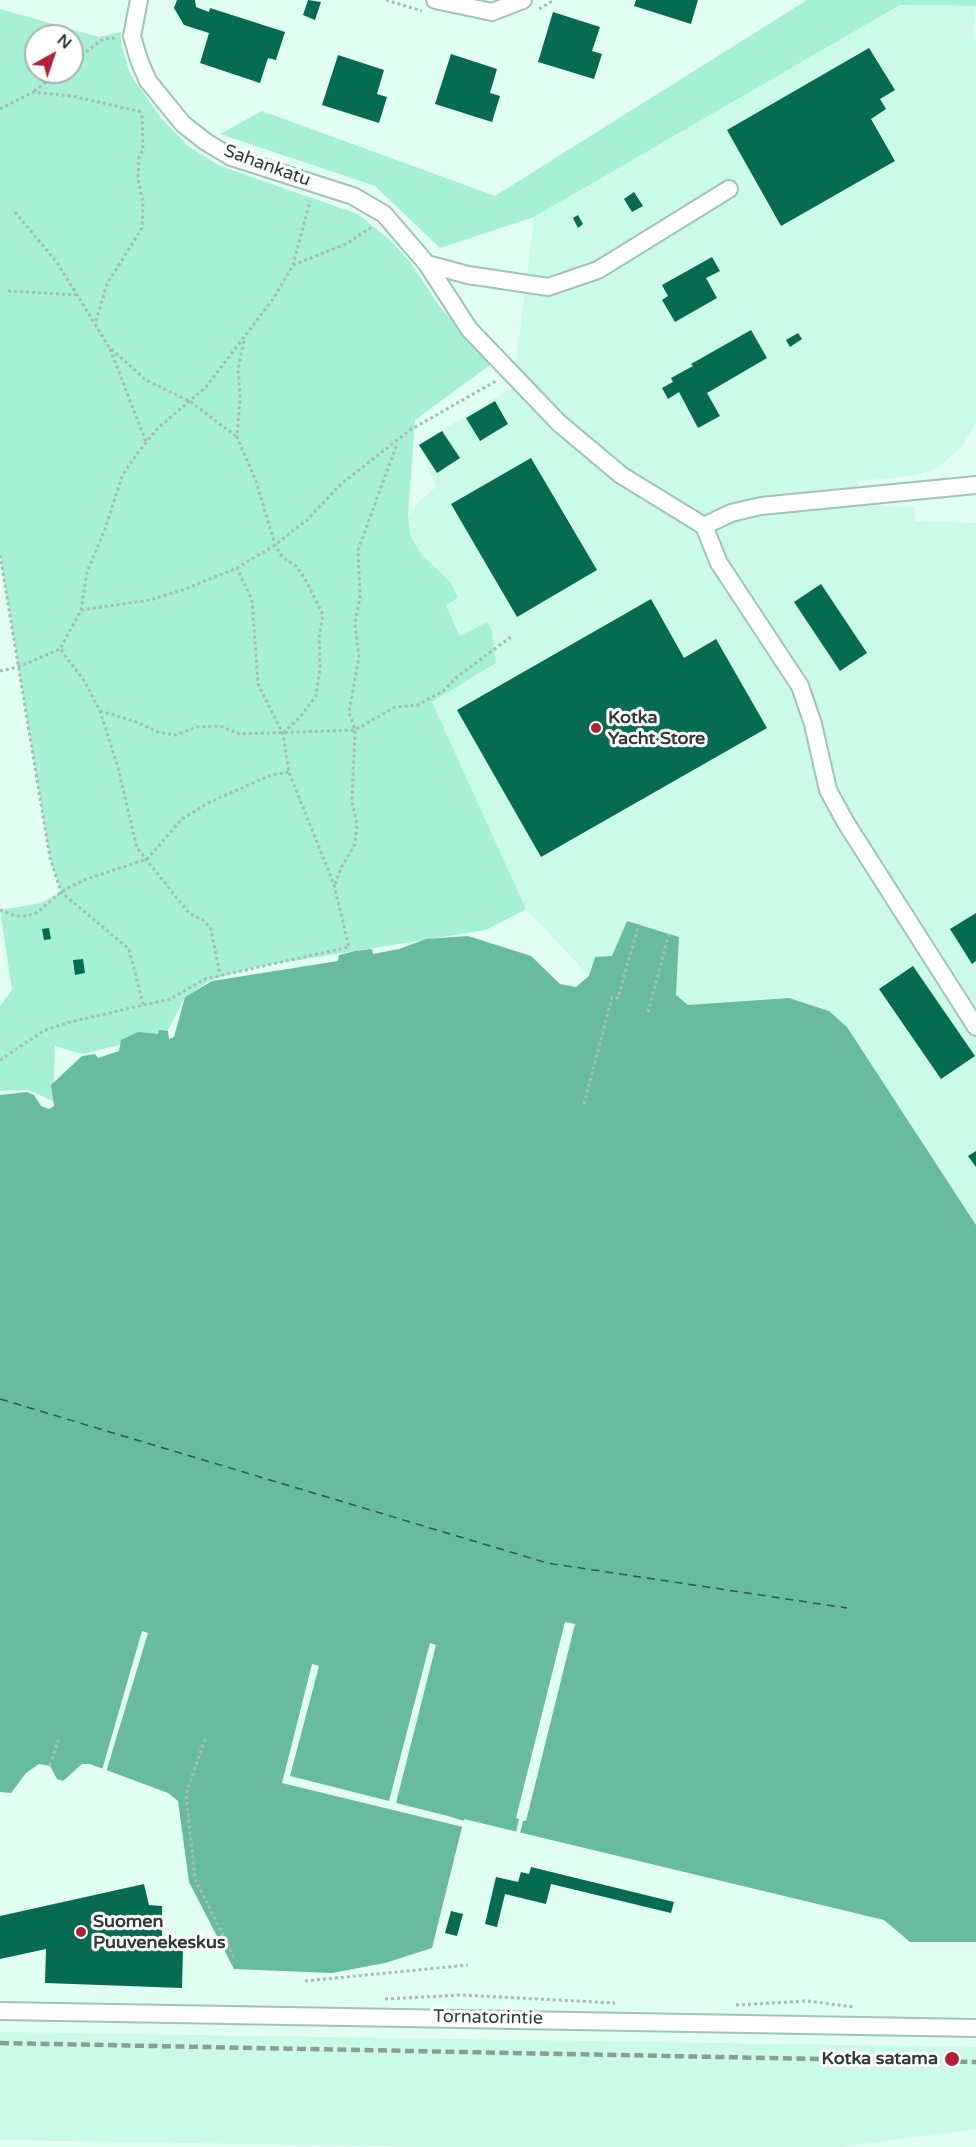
<!DOCTYPE html>
<html>
<head>
<meta charset="utf-8">
<style>
  body { margin:0 }
  #map { position:relative; width:976px; height:2147px; overflow:hidden; background:#e1fff2; font-family:"Varela Round",sans-serif }
  canvas { display:block }
  .north { position:absolute; left:24px; top:24px; width:60px; height:60px; box-sizing:border-box; background:#fff; border:2px solid #abb1af; border-radius:50%; rotate:40deg; font-size:16px; font-weight:700; line-height:24px; text-align:center; color:#2d3c36 }
  .north::after { content:''; display:block; margin:auto; width:21px; height:27px; background:#b32038; clip-path:polygon(50% 0,100% 100%,50% 72%,0 100%) }
</style>
</head>
<body>
<div id="map">
<canvas width="976" height="2147"></canvas>
<div class="north">N</div>
</div>
<script>
const ctx = document.querySelector('canvas').getContext('2d');
ctx.lineJoin = 'round';
function fillPath(path, color) {
  ctx.fillStyle = color;
  ctx.fill(path, 'evenodd');
}
function shape(rows) {
  const path = new Path2D();
  for (const r of rows) {
    path.moveTo(r[0], r[1]);
    for (let i = 2; i < r.length; i += 2) path.lineTo(r[i], r[i + 1]);
  }
  return path;
}
function strokePath(path, color, width, dash) {
  ctx.strokeStyle = color;
  ctx.lineWidth = width;
  ctx.lineCap = dash ? 'butt' : 'round';
  ctx.setLineDash(dash || []);
  ctx.stroke(path);
}
function label(font, color, halo, rows, align = 'center') {
  ctx.font = font + ' "Varela Round",sans-serif';
  ctx.lineWidth = 6;
  ctx.setLineDash([]);
  ctx.textBaseline = 'middle';
  ctx.strokeStyle = halo;
  ctx.fillStyle = color;
  for (const [text, x, y, turn = 0] of rows) {
    ctx.save();
    ctx.translate(x, y);
    ctx.rotate((+turn || 0) * Math.PI / 180);
    ctx.textAlign = isNaN(turn) ? turn : align;
    if (halo) ctx.strokeText(text, 0, 0);
    ctx.fillText(text, 0, 0);
    ctx.restore();
  }
}
const built = shape([
  [900,5,976,6,973,43,976,36,976,423,960,449,937,468,913,476,859,481,852,505,915,507,915,521,976,523,976,1225,847,1027,829,1011,789,998,688,1005,676,995,679,937,627,921,612,956,595,957,589,976,526,909,432,702,496,663,487,622,461,636,446,605,458,598,421,554,410,535,408,516,415,505,437,486,428,469,431,466,418,445,513,387,534,217],
  [0,2032,976,2047,976,2129,841,2147,439,2147,0,2140]
]);
const green = shape([
  [807,0,976,0,976,6,900,5,534,217,440,248,375,186,220,134,262,111,495,196],
  [0,9,99,37,121,32,121,43,130,74,161,118,188,146,220,166,358,214,390,240,411,263,437,303,490,365,415,420,408,516,410,535,421,554,451,583,458,598,446,605,460,636,487,622,492,631,496,663,432,702,526,909,486,930,255,967,211,980,185,997,166,1034,82,1054,55,1046,53,1101,28,1090,0,1091,0,1006,12,990,0,910,41,903,61,892,50,858,0,555],
  [36,36,72,36,72,72,36,72]
]);
const water = shape([
  [627,921,679,937,676,995,688,1005,789,998,829,1011,847,1027,976,1225,976,1942,910,1942,884,1920,464,1819,432,1948,385,1963,332,1973,234,1969,189,1882,178,1801,168,1793,90,1764,82,1764,63,1781,57,1779,50,1766,39,1764,26,1773,11,1793,0,1792,0,1095,27,1092,34,1095,41,1106,49,1109,54,1106,51,1085,82,1056,95,1054,98,1058,119,1051,121,1040,138,1032,158,1034,159,1030,168,1031,169,1039,174,1037,185,997,212,981,338,961,339,955,355,951,372,949,373,954,399,949,426,939,468,936,531,956,560,984,576,987,589,976,595,957,612,956]
]);
const pier = shape([
  [565,1622,575,1624,526,1821,523,1821,520,1833,516,1832,519,1819,516,1818],
  [142,1631,148,1633,106,1772,102,1770],
  [430,1643,436,1645,396,1803,448,1816,464,1821,463,1827,282,1783,312,1664,319,1666,290,1776,389,1801]
]);
const ferry = shape([
  [0,1399,547,1563,847,1608]
]);
const building = shape([
  [177,0,195,0,196,7,209,12,210,8,285,32,276,60,268,58,260,83,200,63,209,33,184,25,174,8],
  [308,0,321,2,315,20,303,15],
  [636,0,698,0,691,24,634,6],
  [553,12,600,27,592,51,602,54,594,79,538,62],
  [869,48,895,90,880,99,886,109,871,119,895,161,781,226,727,130],
  [451,54,497,69,490,93,500,96,492,122,435,104],
  [338,55,384,70,377,94,387,97,379,123,322,105],
  [634,192,643,206,632,212,624,199],
  [578,215,583,224,578,228,573,218],
  [712,257,720,271,706,278,717,298,675,322,662,300,668,296,662,285],
  [751,330,767,358,707,393,720,416,698,428,679,392,668,399,662,388,673,382,671,378,693,366,691,364],
  [798,333,802,339,790,347,786,340],
  [495,401,508,424,480,441,466,418],
  [442,431,460,458,437,473,419,445],
  [531,458,597,570,517,617,451,504],
  [821,584,867,653,840,671,794,602],
  [651,599,684,658,716,639,767,728,541,857,457,710],
  [976,913,976,961,972,964,950,929],
  [49,928,51,939,44,940,42,929],
  [83,959,85,973,75,975,73,960],
  [913,966,975,1056,941,1079,879,989],
  [976,1151,976,1167,968,1156],
  [531,1867,674,1902,671,1913,551,1884,546,1904,505,1894,497,1927,485,1924,496,1877,518,1882,521,1872,529,1874],
  [144,1884,149,1905,162,1906,162,1947,183,1948,182,1988,45,1983,46,1949,0,1959,0,1916],
  [451,1911,463,1914,457,1936,445,1933]
]);
const path = shape([
  [386,0,422,11],
  [539,9,554,0],
  [72,63,103,39,116,38],
  [34,91,60,72],
  [0,109,33,92,72,96,142,112],
  [15,212,58,264,109,347,146,380,191,402,237,437],
  [293,265,346,244,372,227],
  [8,291,77,295],
  [96,321,107,284,142,228,143,203,138,179,139,157,143,150,142,112],
  [244,341,238,369,240,397,237,437,256,481,275,545,282,557,296,566,305,579,323,615,319,637,320,668,316,696,301,716,284,732],
  [110,349,146,442],
  [0,555,50,858,61,892,129,949,143,1004],
  [81,610,150,600,185,589,237,568,275,545,307,520,340,485,410,430,496,381],
  [61,650,85,682,100,711,118,768,137,848,189,913,204,921,211,929,220,975],
  [0,671,18,667,60,649,81,610,87,572,105,529,122,476,136,455,158,428,206,387,273,299,293,265,310,201],
  [100,711,134,721,158,732,176,735,197,727,220,726,239,734,355,730,395,707,418,705,443,691,457,677,512,636],
  [335,884,342,866,355,844,357,824,352,802,355,730,349,712,359,657,355,624,360,597,358,550,397,444],
  [0,910,16,916,27,916,38,912,61,892,84,880,147,859,182,819,208,803,271,775,289,772],
  [648,1012,669,934],
  [0,1060,45,1030,70,1022,170,999,205,979,349,947,334,885,289,772,283,734,258,684,252,600,237,568],
  [584,1104,612,997,618,998,639,924],
  [205,1739,186,1794,195,1879,234,1957],
  [50,1765,59,1738],
  [305,1981,468,1965],
  [385,1999,461,1995,615,2003],
  [736,2005,807,2001,854,2007]
]);
const street = shape([
  [139,0,132,36,139,60,148,81,183,124,206,142,231,157,353,196,384,214,427,264,469,329,559,423,621,475,704,526,731,513,761,506,976,485],
  [435,0,492,12,523,0],
  [427,264,468,275,548,287,598,270,729,189],
  [704,526,719,563,800,686,813,724,828,790,846,823,976,1027],
  [0,2011,976,2028]
]);
const rail = shape([
  [0,2043,976,2062]
]);
const markers = [
  [596,728,6,"#b32038"],
  [81,1932,6,"#b32038"],
  [952,2059,8,"#b32038"]
];
const streetNames = [
  ["Sahankatu",267,166,20],
  ["Tornatorintie",488,2018,1]
];
const poiNames = [
  ["Kotka",608,718],
  ["Yacht Store",608,739],
  ["Suomen",93,1922],
  ["Puuvenekeskus",93,1943],
  ["Kotka satama",938,2059,"right"]
];
fillPath(built, '#ccfae8');
fillPath(green, '#a6f1d4');
fillPath(water, '#68bb9e');
fillPath(pier, '#e1fff2');
strokePath(ferry, '#1f604c', 1.5, [8, 6]);
fillPath(building, '#056b51');
strokePath(street, '#a1c4b6', 20);
strokePath(path, '#a5beb4', 3, [3, 3]);
strokePath(street, '#fff', 16);
strokePath(rail, '#899f96', 4.5, [9, 4.5]);
for (const [x, y, r, color] of markers) {
  const dot = new Path2D();
  dot.arc(x, y, r, 0, 2 * Math.PI);
  ctx.fillStyle = color;
  ctx.fill(dot);
  strokePath(dot, '#fff', 2);
}
label('18px', '#2d3c36', '#fff', streetNames);
label('bold 18px', '#2d3c36', '#fff', poiNames, 'left');
</script>
</body>
</html>
